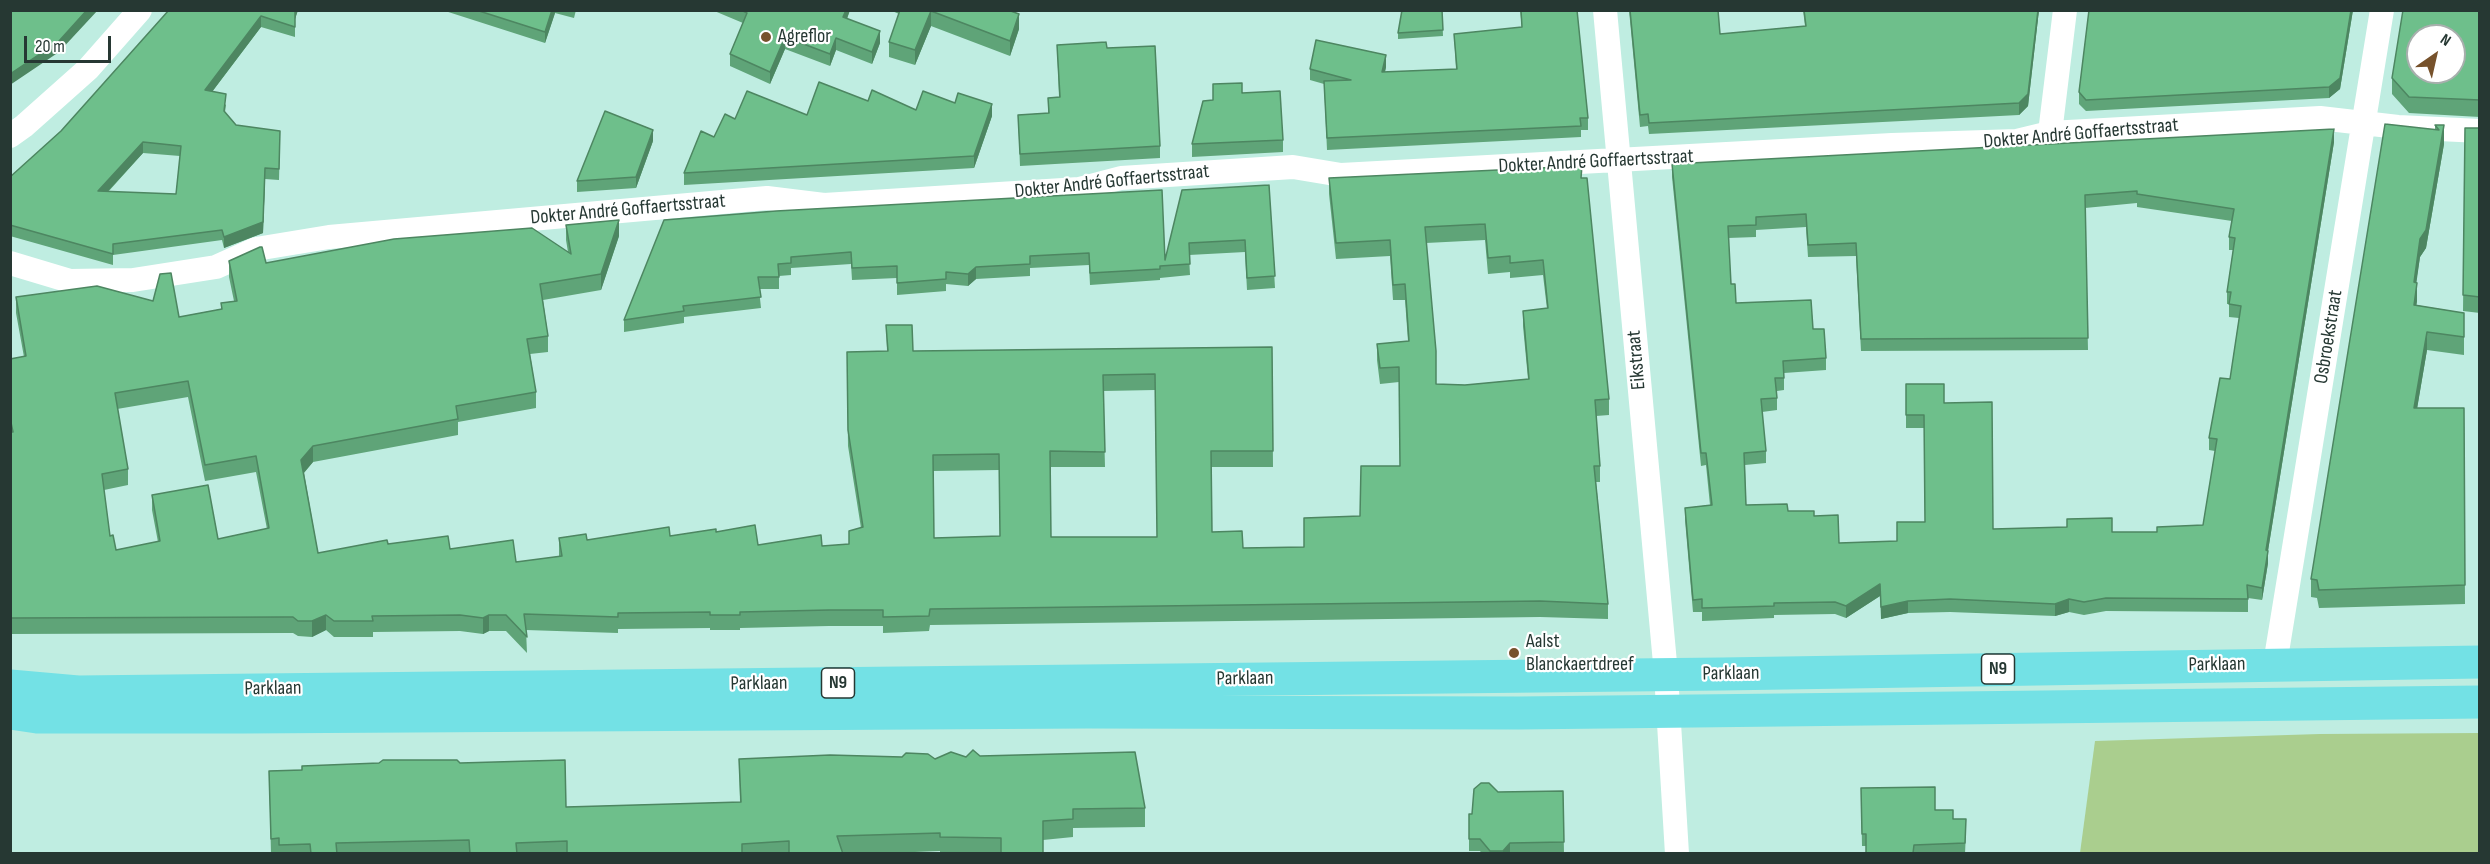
<!DOCTYPE html>
<html>
<head>
<meta charset="utf-8">
<style>
  body { margin:0 }
  #map { position:relative; width:2490px; height:864px; overflow:hidden; background:#bfede1; font-family:"Sofia Sans Condensed",sans-serif }
  canvas { display:block }
  .frame { position:absolute; inset:0; border:12px solid #263833; pointer-events:none }
  .north { position:absolute; left:2406px; top:24px; width:60px; height:60px; box-sizing:border-box; background:#fff; border:2px solid #a8afad; border-radius:50%; rotate:34deg; font-size:16px; font-weight:700; line-height:24px; text-align:center; color:#263833 }
  .north::after { content:''; display:block; margin:auto; width:21px; height:27px; background:#77522c; clip-path:polygon(50% 0,100% 100%,50% 72%,0 100%) }
  .scale { position:absolute; left:24px; top:36px; width:87px; height:27px; box-sizing:border-box; border:3px solid #263833; border-top:0; padding-left:8px; font-size:18px; line-height:21px; white-space:nowrap; color:#263833; -webkit-text-stroke:4px #fff; paint-order:stroke }
</style>
</head>
<body>
<div id="map">
<canvas width="2490" height="864"></canvas>
<div class="frame"></div>
<div class="north">N</div>
<div class="scale">20 m</div>
</div>
<script>
const ctx = document.querySelector('canvas').getContext('2d');
ctx.lineJoin = 'round';
function fillPath(path, color) {
  ctx.fillStyle = color;
  ctx.fill(path, 'evenodd');
}
function shape(rows) {
  const path = new Path2D();
  for (const r of rows) {
    path.moveTo(r[0], r[1]);
    for (let i = 2; i < r.length; i += 2) path.lineTo(r[i], r[i + 1]);
  }
  return path;
}
function strokePath(path, color, width, dash) {
  ctx.strokeStyle = color;
  ctx.lineWidth = width;
  ctx.lineCap = dash ? 'butt' : 'round';
  ctx.setLineDash(dash || []);
  ctx.stroke(path);
}
function label(font, color, halo, rows, align = 'center') {
  ctx.font = font + ' "Sofia Sans Condensed",sans-serif';
  ctx.lineWidth = 4.5;
  ctx.setLineDash([]);
  ctx.textBaseline = 'middle';
  ctx.strokeStyle = halo;
  ctx.fillStyle = color;
  for (const [text, x, y, turn = 0] of rows) {
    ctx.save();
    ctx.translate(x, y);
    ctx.rotate((+turn || 0) * Math.PI / 180);
    ctx.textAlign = isNaN(turn) ? turn : align;
    if (halo) ctx.strokeText(text, 0, 0);
    ctx.fillText(text, 0, 0);
    ctx.restore();
  }
}
const green = shape([
  [2479,733,2479,853,2080,853,2095,741,2320,734]
]);
const street = shape([
  [1605,10,1666,674,1677,854],
  [2050,133,2065,10],
  [10,136,24,126,88,69,140,10],
  [10,263,70,281,133,280,216,267,256,249,329,237,767,198,824,205,1079,189,1121,178,1293,167,1341,175,1892,145,2017,141,2050,133,2320,118,2398,127,2480,131],
  [2275,664,2382,10]
]);
const primary = shape([
  [10,686,78,692,1722,674,2480,662],
  [10,713,37,717,243,717,1087,712,1519,713,2480,702]
]);
const wall = shape([
  [169,10,298,10,295,19,295,37,261,27,212,92,226,105,225,112,236,125,280,141,279,180,265,179,263,233,224,248,222,240,113,255,113,265,10,236,10,177,61,131],
  [143,153,180,156,176,194,108,192],
  [442,10,576,10,574,18,555,13,545,43],
  [712,10,850,10,847,19,880,43,872,64,836,50,830,66,785,49,770,84,730,66,730,54,743,23],
  [890,10,1008,10,1019,29,1010,56,931,26,915,65,889,57,889,42,899,14],
  [1442,10,1443,36,1398,39,1398,33],
  [1520,10,1577,10,1588,118,1588,130,1581,130,1581,137,1327,150,1324,84,1310,80,1310,69,1386,67,1385,72,1456,69,1454,34,1522,28],
  [1629,10,1718,10,1720,34,1805,26,1803,10,2039,10,2028,106,2019,115,1649,134,1648,126,1640,127],
  [2089,10,2353,10,2340,89,2329,98,2086,111,2079,104,2079,92],
  [2480,10,2480,117,2409,113,2392,94,2392,78],
  [1057,45,1107,48,1160,146,1160,158,1020,166,1018,115,1048,113,1048,98,1059,97],
  [1242,93,1283,140,1283,152,1192,157,1192,144,1213,100],
  [868,101,916,110,992,116,974,168,684,185,684,173,714,137,735,119,807,115],
  [2435,125,2444,125,2444,144,2426,248,2420,257,2416,282,2417,301,2416,305,2464,313,2464,355,2427,350,2417,408,2464,408,2465,604,2319,608,2317,598,2311,597,2311,579,2435,129],
  [2465,128,2480,128,2480,313,2463,311],
  [653,141,636,188,577,192,577,181],
  [2334,142,2268,551,2268,563,2262,600,2248,598,2248,612,2106,611,2084,615,2069,612,2055,616,1950,612,1908,613,1881,619,1880,596,1846,618,1835,614,1774,615,1774,618,1702,621,1702,612,1693,612,1685,520,1685,508,1710,505,1706,465,1701,466,1672,177,1672,164],
  [2137,203,2137,207,2232,221,2229,237,2229,250,2233,250,2227,292,2227,304,2229,304,2229,317,2239,318,2230,379,2209,438,2209,450,2215,451,2203,525,2157,532,2112,532,1993,529,1944,403,1906,384,1906,428,1924,428,1925,522,1897,541,1839,543,1814,516,1746,505,1745,465,1766,463,1766,451,1762,412,1777,410,1777,391,1784,390,1784,373,1826,370,1826,358,1813,329,1736,303,1731,284,1728,238,1756,237,1756,230,1806,227,1808,257,1856,256,1861,351,2088,350,2085,208],
  [1329,178,1582,178,1609,399,1609,415,1596,416,1600,466,1600,482,1596,482,1608,604,1608,619,1540,617,930,625,929,631,883,633,883,626,829,626,740,628,740,630,710,630,710,628,618,629,618,633,526,630,527,653,506,631,489,631,483,634,460,631,373,632,373,637,334,637,326,630,312,637,298,636,293,633,285,633,10,634,10,359,24,357,16,313,16,297,179,317,221,309,221,303,234,301,229,277,229,261,266,263,568,252,566,240,566,225,619,236,601,290,543,300,548,336,548,352,530,354,536,392,536,408,458,422,458,435,313,462,304,473,318,553,388,544,450,549,516,562,559,557,559,538,587,540,670,536,716,532,758,545,822,546,849,544,861,528,848,446,847,352,887,351,886,325,913,351,1272,347,1273,467,1211,467,1212,532,1243,548,1304,547,1360,516,1400,466,1399,382,1380,384,1377,360,1377,344,1408,341,1405,300,1393,300,1390,256,1336,259,1329,194],
  [1485,240,1488,274,1510,272,1510,278,1543,275,1547,309,1523,311,1523,326,1528,379,1465,385,1436,384,1426,243],
  [1155,390,1157,537,1051,537,1051,467,1105,467,1103,391],
  [188,397,205,481,256,472,267,529,218,539,152,495,152,510,158,542,116,550,110,536,104,490,128,485,128,469,117,409],
  [999,470,1000,536,934,538,933,471],
  [1269,185,1275,288,1247,290,1245,252,1189,255,1190,275,1160,278,1160,280,1090,285,1089,265,1030,268,1030,276,976,279,968,286,946,284,946,291,897,295,897,278,852,280,851,264,791,268,791,275,779,276,779,289,759,289,761,308,684,317,684,323,624,332,624,320,776,211,1165,260],
  [980,756,1145,808,1145,827,1073,828,1073,837,1043,840,1043,854,940,854,940,851,865,854,271,854,269,771,460,763,566,807,740,802,739,759,935,759],
  [1861,788,1935,810,1953,819,1966,831,1965,854,1866,854,1866,846,1862,846],
  [1563,791,1564,854,1482,854,1480,851,1469,851,1469,814,1472,814,1498,792]
]);
const shadedWall = shape([
  [87,10,98,10,59,52,10,85,10,74],
  [295,10,298,10,295,19,295,37],
  [552,10,555,10,555,13,545,43,545,32],
  [846,10,850,10,843,29,843,17],
  [2038,10,2039,10,2028,106,2019,115,2019,103],
  [2351,10,2353,10,2340,89,2329,98,2329,87],
  [931,11,931,26,915,65,915,50],
  [1019,14,1019,29,1010,56,1010,41],
  [261,16,261,27,205,101,205,90],
  [880,31,880,43,872,64,872,52],
  [785,37,785,49,770,84,770,72],
  [836,38,836,50,830,66,830,54],
  [1386,55,1386,67,1382,84,1382,72],
  [992,104,992,116,974,168,974,156],
  [2444,125,2444,144,2426,248,2420,257,2414,300,2414,282,2420,239],
  [2334,129,2334,142,2266,563,2266,550],
  [653,130,653,141,636,188,636,177],
  [143,142,143,153,98,202,98,191],
  [265,179,263,233,224,248,224,237],
  [619,220,619,236,601,290,601,274],
  [976,267,976,279,968,286,968,274],
  [2417,283,2417,301,2414,323,2414,305],
  [2427,332,2427,350,2414,427,2414,408],
  [313,446,313,462,301,476,301,460],
  [2268,551,2268,563,2262,600,2262,588],
  [1880,584,1880,596,1846,618,1846,606],
  [2069,599,2069,612,2055,616,2055,604],
  [1908,601,1908,613,1881,619,1881,607],
  [326,615,326,630,312,637,312,621],
  [489,615,489,631,483,634,483,618],
  [1510,843,1510,854,1503,854,1503,851]
]);
const building = shape([
  [10,10,87,10,59,41,10,74,10,10],
  [169,10,295,10,295,27,261,16,205,90,226,94,224,111,236,125,280,131,279,169,265,168,263,222,224,237,222,230,113,244,113,254,10,225,10,177,61,131,169,10],
  [143,142,181,146,176,194,98,191,143,142],
  [476,10,552,10,545,32,476,10],
  [741,10,846,10,843,17,880,31,872,52,836,38,830,54,785,37,770,72,730,54,747,13,741,10],
  [900,10,1008,10,1019,14,1010,41,931,11,915,50,889,42,900,10],
  [1402,10,1442,10,1443,30,1398,33,1402,10],
  [1521,10,1577,10,1588,118,1580,118,1581,126,1327,138,1324,81,1351,80,1310,69,1316,40,1386,55,1382,72,1457,69,1454,34,1522,27,1521,10],
  [1630,10,1718,10,1720,34,1806,26,1804,10,2038,10,2028,94,2019,103,1649,123,1648,114,1640,115,1630,10],
  [2089,10,2351,10,2340,78,2329,87,2086,100,2079,92,2089,10],
  [2403,10,2480,10,2480,100,2409,97,2392,78,2403,10],
  [2418,36,2454,36,2454,72,2418,72,2418,36],
  [1106,42,1107,48,1155,46,1160,146,1020,154,1018,115,1049,113,1048,98,1060,97,1057,45,1106,42],
  [819,82,868,101,872,90,916,110,923,91,955,103,958,93,992,104,974,156,684,173,701,131,714,137,725,114,735,119,747,91,807,115,819,82],
  [1242,83,1242,93,1280,91,1283,140,1192,144,1203,101,1213,100,1213,84,1242,83],
  [605,111,653,130,636,177,577,181,605,111],
  [2385,124,2439,130,2435,125,2444,125,2426,230,2420,239,2414,282,2417,283,2414,305,2464,313,2464,337,2427,332,2414,408,2464,408,2465,585,2319,590,2317,580,2311,579,2385,124],
  [2465,128,2480,128,2480,297,2463,295,2465,128],
  [2334,129,2266,550,2268,551,2262,588,2247,585,2248,599,2106,598,2084,602,2069,599,2055,604,1950,599,1908,601,1881,607,1880,584,1846,606,1835,602,1774,603,1774,606,1702,608,1702,599,1693,600,1685,508,1712,505,1706,453,1701,453,1672,164,2334,129],
  [2137,191,2137,194,2234,209,2229,237,2235,238,2227,292,2231,292,2229,304,2241,306,2230,379,2220,378,2209,438,2217,439,2203,525,2157,527,2157,532,2112,532,2112,518,2067,519,2067,527,1993,529,1992,402,1944,403,1944,384,1906,384,1906,415,1924,415,1925,522,1897,522,1897,541,1839,543,1838,515,1814,516,1814,511,1788,511,1787,504,1746,505,1744,453,1766,451,1761,399,1777,398,1775,378,1784,378,1783,361,1826,358,1824,329,1813,329,1811,300,1736,303,1735,284,1731,284,1728,226,1756,225,1756,217,1806,214,1808,245,1856,243,1861,339,2088,338,2085,195,2137,191],
  [1582,166,1581,178,1587,178,1609,399,1595,400,1600,466,1594,466,1608,604,1540,601,930,609,929,616,883,617,883,610,829,610,740,612,740,615,710,615,710,612,618,613,618,617,524,614,527,637,506,615,489,615,483,618,460,615,372,616,373,621,334,621,326,615,312,621,298,621,293,617,285,617,10,618,10,432,13,432,10,418,10,359,26,356,16,297,97,286,153,301,160,274,171,273,179,317,222,309,221,303,237,301,229,261,260,247,262,247,266,263,394,239,532,228,571,254,566,225,619,220,601,274,540,284,548,336,527,339,536,392,456,406,458,419,313,446,301,460,318,553,387,540,388,544,448,536,450,549,513,540,516,562,562,556,559,538,586,534,587,540,669,527,670,536,716,529,716,532,755,525,758,545,821,535,822,546,849,544,849,531,863,527,848,430,847,352,888,351,886,325,912,325,913,351,1272,347,1273,451,1211,451,1212,532,1242,531,1243,548,1304,547,1304,518,1360,516,1361,466,1400,466,1399,367,1380,368,1377,344,1409,341,1405,284,1393,285,1390,240,1336,243,1329,178,1582,166],
  [1485,224,1488,258,1510,256,1510,263,1543,260,1548,308,1523,311,1529,379,1465,385,1436,384,1436,351,1425,227,1485,224],
  [1155,374,1157,537,1051,537,1050,451,1105,452,1103,375,1155,374],
  [188,381,205,465,256,456,269,528,218,539,208,485,152,495,160,541,116,550,113,535,110,536,102,474,128,469,115,393,188,381],
  [999,454,1000,536,934,538,933,455,999,454],
  [1269,185,1275,276,1247,278,1245,240,1189,243,1190,264,1160,266,1160,269,1090,273,1089,253,1030,256,1030,264,976,267,968,274,946,272,946,279,897,283,897,266,852,268,851,252,791,257,791,263,778,264,779,277,758,277,761,297,683,306,684,311,624,320,664,220,776,211,1162,190,1165,260,1182,190,1269,185],
  [973,750,980,756,1135,752,1145,808,1073,809,1073,819,1043,821,1043,854,1001,854,1001,838,940,837,940,833,837,836,843,854,789,854,789,841,742,844,742,854,567,854,567,841,516,843,517,854,470,854,469,840,336,843,337,854,311,854,310,844,279,845,279,838,271,839,269,771,302,770,302,766,379,763,383,760,457,760,460,763,565,760,566,807,741,802,739,759,830,755,902,757,906,753,928,754,935,759,951,752,966,757,973,750],
  [1481,783,1489,783,1498,792,1563,791,1564,842,1510,843,1503,851,1490,851,1480,839,1469,839,1469,814,1472,814,1474,789,1481,783],
  [1935,787,1935,810,1953,810,1953,819,1966,819,1965,843,1914,845,1913,853,1866,854,1866,834,1862,834,1861,788,1935,787]
]);
const markers = [
  [766,37,6,"#77522c"],
  [1514,653,6,"#77522c"]
];
const shields = [
  [1998,669,33],
  [838,683,33]
];
const shieldNames = [
  ["N9",1998,669],
  ["N9",838,683]
];
const poiNames = [
  ["Agreflor",778,37],
  ["Aalst",1526,642],
  ["Blanckaertdreef",1526,665]
];
const streetNames = [
  ["Dokter André Goffaertsstraat",2081,134,-5],
  ["Dokter André Goffaertsstraat",1596,162,-3],
  ["Dokter André Goffaertsstraat",1112,182,-6],
  ["Dokter André Goffaertsstraat",628,210,-5],
  ["Osbroekstraat",2329,337,-81],
  ["Eikstraat",1637,360,-95],
  ["Parklaan",2217,665,-1],
  ["Parklaan",1731,674,-1],
  ["Parklaan",1245,679,-1],
  ["Parklaan",759,684,-1],
  ["Parklaan",273,689,-1]
];
fillPath(green, '#aace8e');
strokePath(street, '#fff', 24);
strokePath(primary, '#73e1e5', 33);
fillPath(wall, '#5fa478');
fillPath(shadedWall, '#4d8661');
fillPath(building, '#6ebf8b');
strokePath(building, '#4d8661', 1.5);
for (const [x, y, r, color] of markers) {
  const dot = new Path2D();
  dot.arc(x, y, r, 0, 2 * Math.PI);
  ctx.fillStyle = color;
  ctx.fill(dot);
  strokePath(dot, '#fff', 2);
}
for (const [x, y, w] of shields) {
  const box = new Path2D();
  box.roundRect(x - w / 2, y - 15, w, 30, 4.5);
  ctx.fillStyle = '#fff';
  ctx.fill(box);
  strokePath(box, '#263833', 1.5);
}
label('bold 18px', '#263833', null, shieldNames);
label('20px', '#263833', '#fff', poiNames, 'left');
label('20px', '#263833', '#fff', streetNames);
</script>
</body>
</html>
